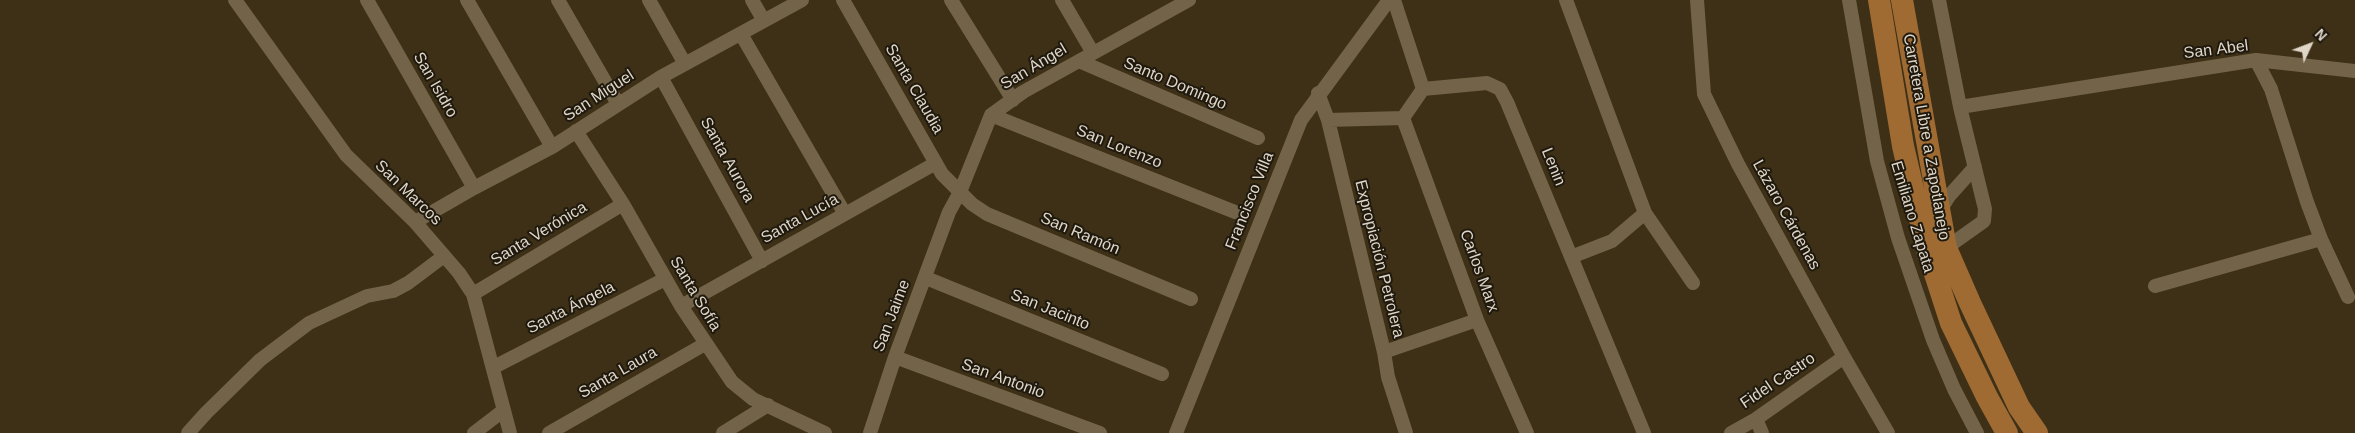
<!DOCTYPE html>
<html>
<head>
<meta charset="utf-8">
<style>
  body { margin:0 }
  #map { position:relative; width:2355px; height:433px; overflow:hidden; background:#3d3016; font-family:Helvetica,sans-serif }
  canvas { display:block }
  .north { position:absolute; left:2285px; top:20px; width:50px; height:50px; -webkit-text-stroke:4px #1f190e; paint-order:stroke; rotate:47deg; font-size:14px; font-weight:700; line-height:20px; text-align:center; color:#dfd6c8 }
  .north::after { content:''; display:block; margin:auto; width:18px; height:22px; background:#dfd6c8; clip-path:polygon(50% 0,100% 100%,50% 72%,0 100%) }
</style>
</head>
<body>
<div id="map">
<canvas width="2355" height="433"></canvas>
<div class="north">N</div>
</div>
<script>
const ctx = document.querySelector('canvas').getContext('2d');
ctx.lineJoin = 'round';
function shape(rows) {
  const path = new Path2D();
  for (const r of rows) {
    path.moveTo(r[0], r[1]);
    for (let i = 2; i < r.length; i += 2) path.lineTo(r[i], r[i + 1]);
  }
  return path;
}
function strokePath(path, color, width, dash) {
  ctx.strokeStyle = color;
  ctx.lineWidth = width;
  ctx.lineCap = dash ? 'butt' : 'round';
  ctx.setLineDash(dash || []);
  ctx.stroke(path);
}
function label(font, color, halo, rows, align = 'center') {
  ctx.font = font + ' Helvetica,sans-serif';
  ctx.lineWidth = 4;
  ctx.setLineDash([]);
  ctx.textBaseline = 'middle';
  ctx.strokeStyle = halo;
  ctx.fillStyle = color;
  for (const [text, x, y, turn = 0] of rows) {
    ctx.save();
    ctx.translate(x, y);
    ctx.rotate((+turn || 0) * Math.PI / 180);
    ctx.textAlign = isNaN(turn) ? turn : align;
    if (halo) ctx.strokeText(text, 0, 0);
    ctx.fillText(text, 0, 0);
    ctx.restore();
  }
}
const street = shape([
  [235,0,346,155,415,222,459,273,473,294,510,433],
  [367,0,474,188],
  [467,0,552,147],
  [558,0,618,104],
  [649,0,685,64],
  [752,0,764,21],
  [843,0,942,174,972,204,987,214,1191,299],
  [951,0,1013,100],
  [1062,0,1093,53],
  [1394,0,1423,89],
  [1566,0,1645,213,1693,283],
  [1697,0,1704,94,1738,164,1844,357,1888,433],
  [1849,0,1877,161,1898,238,1933,340,1954,389,1977,433],
  [1939,0,1960,107,1985,209,1984,221,1946,248],
  [741,34,845,214],
  [2256,60,2271,89,2307,202,2321,239,2348,297],
  [1079,61,1258,138],
  [661,77,762,261],
  [1318,93,1328,120,1384,352,1388,377,1406,433],
  [1960,107,2256,60,2355,71],
  [991,115,1235,212],
  [1403,118,1477,320,1527,433],
  [1328,120,1403,118,1423,89,1487,83,1500,89,1507,102,1644,433],
  [576,131,623,204,681,306,732,382,753,399,825,433],
  [1939,212,1949,196,1975,167],
  [415,222,474,188,552,147,661,77,802,0],
  [1571,257,1612,241,1645,213],
  [926,278,1162,374],
  [2155,286,2321,239],
  [473,294,623,204],
  [681,306,936,163],
  [1384,352,1477,320],
  [895,357,1100,433],
  [494,367,665,279],
  [1756,419,1762,433],
  [188,433,206,413,260,360,309,323,367,296,393,291,408,283,444,256],
  [474,433,504,410],
  [549,433,705,344],
  [723,433,768,405],
  [870,433,895,357,949,212,960,192,991,115,1023,92,1189,0],
  [1176,433,1301,120,1389,0],
  [1731,433,1756,419,1844,357]
]);
const primary = shape([
  [1879,0,1903,146,1927,249,1951,323,1987,397,2007,433],
  [1902,0,1946,248,1970,303,2019,407,2037,433]
]);
const streetNames = [
  ["San Abel",2216,50,-7],
  ["San Ángel",1034,67,-31],
  ["Santo Domingo",1175,84,23],
  ["San Isidro",435,85,60],
  ["Santa Claudia",914,89,60],
  ["San Miguel",599,96,-33],
  ["Carretera Libre a Zapotlanejo",1926,137,80],
  ["San Lorenzo",1119,147,22],
  ["Santa Aurora",727,160,61],
  ["Lenin",1553,167,68],
  ["San Marcos",408,193,44],
  ["Francisco Villa",1250,201,-68],
  ["Lázaro Cárdenas",1786,215,61],
  ["Emiliano Zapata",1912,217,73],
  ["Santa Lucía",800,219,-29],
  ["Santa Verónica",539,234,-31],
  ["San Ramón",1080,234,23],
  ["Expropiación Petrolera",1379,259,76],
  ["Carlos Marx",1479,271,70],
  ["Santa Sofía",695,294,59],
  ["Santa Ángela",571,308,-27],
  ["San Jacinto",1050,310,22],
  ["San Jaime",892,316,-69],
  ["Santa Laura",618,373,-30],
  ["San Antonio",1003,379,20],
  ["Fidel Castro",1778,381,-34]
];
strokePath(street, '#736449', 14);
strokePath(primary, '#9f6b33', 22);
label('16px', '#dfd6c8', '#1f190e', streetNames);
</script>
</body>
</html>
